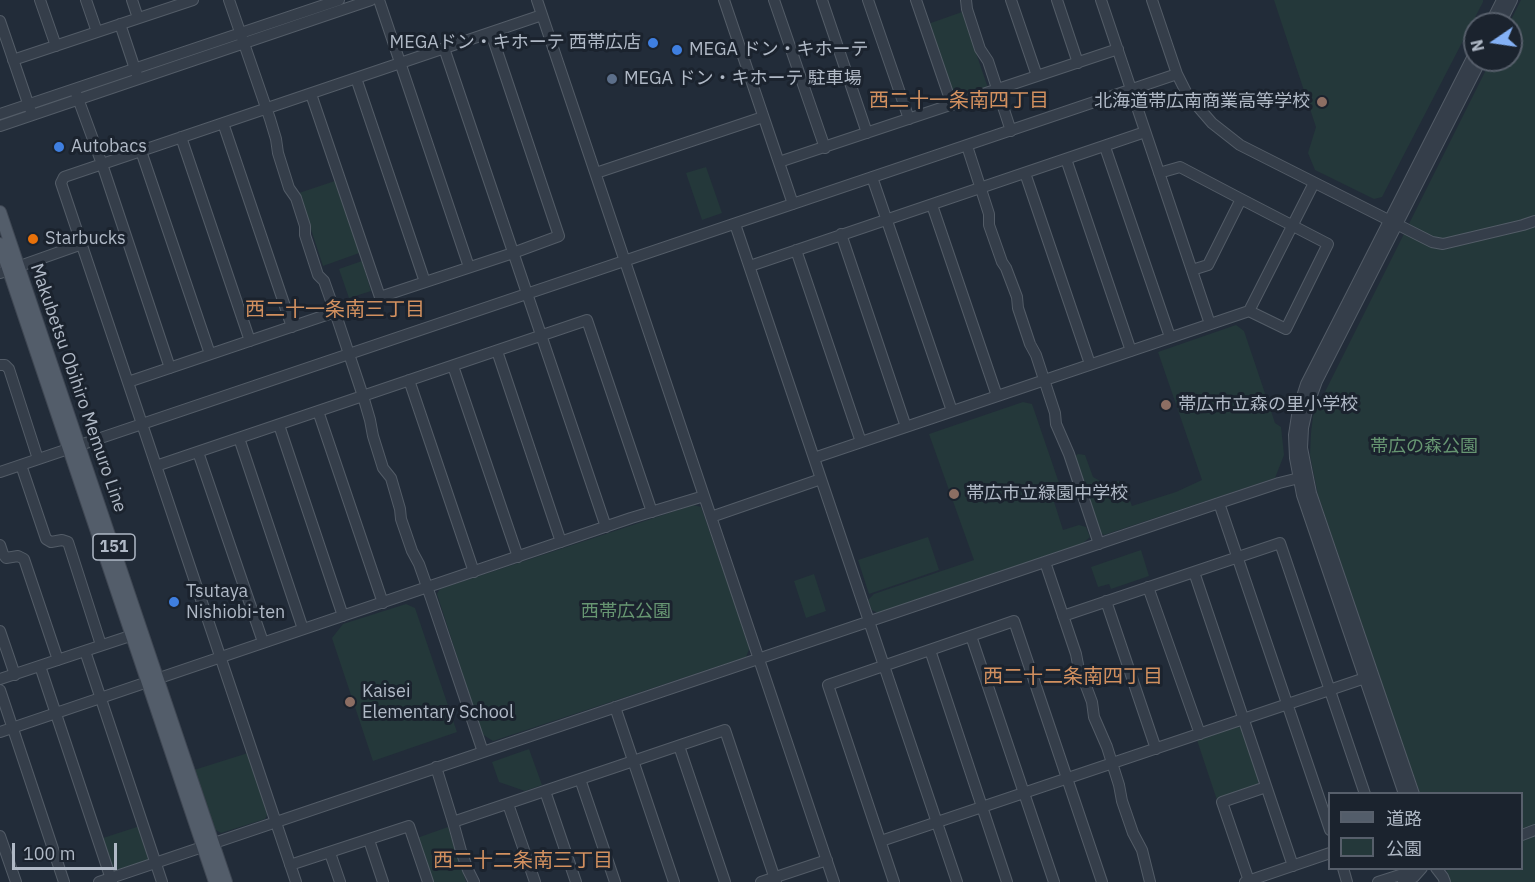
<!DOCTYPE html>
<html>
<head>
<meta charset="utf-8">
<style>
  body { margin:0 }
  #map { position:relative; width:1535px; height:882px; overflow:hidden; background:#222c39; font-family:"IBM Plex Sans","Noto Sans JP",sans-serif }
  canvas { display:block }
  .legend { position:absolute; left:1328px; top:792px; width:195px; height:78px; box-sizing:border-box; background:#1b232e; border:2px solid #575f6b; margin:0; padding:8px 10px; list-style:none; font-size:18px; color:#b0b9c6 }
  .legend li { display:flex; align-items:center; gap:12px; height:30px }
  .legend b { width:30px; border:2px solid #575f6b }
  .north { position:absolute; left:1463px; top:12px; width:60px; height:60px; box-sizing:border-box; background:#1b232e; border:2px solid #575f6b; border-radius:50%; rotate:257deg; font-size:16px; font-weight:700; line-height:24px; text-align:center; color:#b0b9c6 }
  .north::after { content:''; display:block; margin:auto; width:21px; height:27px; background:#84b1f6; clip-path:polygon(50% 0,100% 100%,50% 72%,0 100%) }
  .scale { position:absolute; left:12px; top:843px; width:105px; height:27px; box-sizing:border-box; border:3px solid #b0b9c6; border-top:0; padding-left:8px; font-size:18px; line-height:21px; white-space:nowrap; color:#b0b9c6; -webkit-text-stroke:4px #1b232e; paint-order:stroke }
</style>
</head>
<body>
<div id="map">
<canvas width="1535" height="882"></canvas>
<ul class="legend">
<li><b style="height:8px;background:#535d6a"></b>道路</li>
<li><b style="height:16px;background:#24383a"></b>公園</li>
</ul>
<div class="north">N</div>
<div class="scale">100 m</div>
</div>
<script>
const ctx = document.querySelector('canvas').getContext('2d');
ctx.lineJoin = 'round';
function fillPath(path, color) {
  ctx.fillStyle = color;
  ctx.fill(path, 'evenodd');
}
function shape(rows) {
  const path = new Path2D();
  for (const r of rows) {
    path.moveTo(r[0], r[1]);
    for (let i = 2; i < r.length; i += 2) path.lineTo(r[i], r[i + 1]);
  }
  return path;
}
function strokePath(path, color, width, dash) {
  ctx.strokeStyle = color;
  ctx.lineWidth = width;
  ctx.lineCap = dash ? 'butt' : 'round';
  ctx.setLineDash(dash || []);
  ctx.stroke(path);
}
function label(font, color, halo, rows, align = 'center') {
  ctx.font = font + ' "IBM Plex Sans","Noto Sans JP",sans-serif';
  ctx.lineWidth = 6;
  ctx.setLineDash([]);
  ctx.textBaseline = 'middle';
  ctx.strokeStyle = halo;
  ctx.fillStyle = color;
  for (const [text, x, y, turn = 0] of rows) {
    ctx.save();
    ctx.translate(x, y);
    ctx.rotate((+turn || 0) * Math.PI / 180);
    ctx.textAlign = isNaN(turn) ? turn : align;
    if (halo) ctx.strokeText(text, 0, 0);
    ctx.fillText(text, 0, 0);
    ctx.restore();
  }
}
const green = shape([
  [1274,0,1483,0,1483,2,1382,197,1374,199,1315,170,1308,153,1316,127],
  [1521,0,1535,0,1535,882,1451,882,1446,869,1522,868,1522,794,1420,793,1380,681,1381,680,1318,495,1310,455,1311,433,1313,416,1491,60,1511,60,1511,24,1509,24],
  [962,12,988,88,953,99,928,24],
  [706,167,722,213,702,220,686,173],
  [338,180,362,252,323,266,299,193],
  [362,261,371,291,349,298,339,269],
  [1236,325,1244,331,1275,423,1281,427,1284,455,1275,478,1104,535,1101,533,1075,456,1078,454,1085,455,1093,477,1107,485,1118,481,1123,483,1132,506,1176,492,1202,480,1158,352],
  [1023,402,1032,404,1060,486,1050,489,1063,530,1079,525,1086,527,1090,537,1082,544,880,614,872,610,868,600,874,594,974,560,929,434],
  [693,505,701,507,750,647,746,657,493,741,482,734,437,594,440,589],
  [928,537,939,570,869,594,858,560],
  [1141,550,1149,576,1111,589,1109,584,1098,587,1091,567],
  [814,574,826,611,806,618,794,581],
  [406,604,415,608,457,732,373,761,332,638,343,624],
  [1236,726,1242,728,1259,779,1257,786,1217,800,1197,740],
  [529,749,542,785,525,791,499,782,492,762],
  [248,753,268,813,265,819,221,833,214,829,194,770],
  [140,826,151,859,114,871,103,838],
  [448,827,466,882,431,882,417,838]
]);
const minor = shape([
  [40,0,56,46],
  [86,0,97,32],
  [132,0,138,18],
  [229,0,270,119,276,139,278,153,289,188,296,198,305,226,305,235,318,275,324,281,335,312,363,396,370,420,373,436,383,468,391,478,400,509,401,519,412,551,419,564,431,598,483,752],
  [379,0,469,267],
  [537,0,834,882],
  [724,0,793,204],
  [774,0,825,148],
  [822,0,867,133],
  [868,0,909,119],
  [916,0,952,105],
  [966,0,967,9,980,49,988,61,1011,131],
  [1011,0,1037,76],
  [1057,0,1078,63],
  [1101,0,1210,324],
  [1152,0,1177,74,1187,94,1212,123,1240,145,1432,242,1443,244,1523,225,1535,221],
  [0,21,30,109],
  [120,24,137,75],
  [1490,24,1502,0],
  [1500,24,1512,0],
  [444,48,606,527],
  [13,60,193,0],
  [356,78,425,282],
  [76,93,102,164,170,368],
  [311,94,380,297,513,253,559,236,491,33],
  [0,114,339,0],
  [223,123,292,327],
  [0,126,371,0],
  [181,137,250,341],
  [967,146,989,214,989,225,1002,262,1006,268,1017,297,1018,308,1030,344,1036,355,1055,413,1056,424,1069,454,1099,544],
  [1105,147,1170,337],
  [141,151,210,354],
  [1066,159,1131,351],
  [779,162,1118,49],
  [596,173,763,117],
  [1025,173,1090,364],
  [1159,173,1180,167,1241,199,1328,244,1286,329,1249,311],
  [872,177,952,411],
  [932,205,997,396],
  [735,224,957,882],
  [841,234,906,427],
  [796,250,861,442],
  [750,266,1145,132],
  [1192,270,1208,265,1241,199],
  [0,273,82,244],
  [497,351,561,542],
  [0,365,5,365,9,369,38,459],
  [453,366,518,557],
  [409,380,474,572],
  [128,382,335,312],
  [318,411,383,603],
  [279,425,343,616],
  [239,438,303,629],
  [198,452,263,642],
  [814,458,1249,311,1314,183],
  [21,465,46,539,51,542,62,540,68,542,101,645],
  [156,466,587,320,652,512],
  [0,472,1177,74],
  [1219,503,1330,830],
  [711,517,821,479],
  [0,545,3,554,6,558,18,556,24,559,58,660],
  [1045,562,1076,654,1080,675,1086,686,1092,702,1094,717,1107,747,1119,785,1122,801,1133,833,1142,850,1150,882],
  [1194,572,1293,866],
  [1148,587,1200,734],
  [1106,601,1156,749],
  [1063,616,1280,543,1365,794],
  [0,631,15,675],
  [971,636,1054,882],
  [930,650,1007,882],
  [85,651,162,882],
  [40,666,112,882],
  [0,679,139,633],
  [0,690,64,882],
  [615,707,674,882],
  [0,732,631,518,704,496],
  [679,746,725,882],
  [436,767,453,822,461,851,468,870,474,882],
  [580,779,615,882],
  [545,791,576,882],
  [1404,794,1302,495,1295,458,1294,435,1298,409,1306,384,1475,52],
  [1414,794,1311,493,1302,448,1303,428,1308,406,1317,381,1481,60],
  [508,804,535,882],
  [453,822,725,730,776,882],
  [1522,835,1535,830],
  [0,836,16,882],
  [369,840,383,882],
  [881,841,1371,676],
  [330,853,340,882],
  [290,865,409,826,428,882],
  [1343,868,1347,882],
  [1436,868,1443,877,1445,882],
  [1249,881,1222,802,1266,787],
  [99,882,1219,503,1279,483,1307,476],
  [296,882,61,183,64,177,542,15],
  [761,882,827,860],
  [894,882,828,685,1014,621,1102,882],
  [1245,882,1330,853],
  [1378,882,1403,874,1411,868],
  [1403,882,1414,877,1422,868]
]);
const major = shape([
  [0,212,226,882],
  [0,244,215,882]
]);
const markers = [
  [653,43,6,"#3f7fe0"],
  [677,50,6,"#3f7fe0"],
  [612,79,6,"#5c6f8a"],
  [1322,102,6,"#8d6e63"],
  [59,147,6,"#3f7fe0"],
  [33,239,6,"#e8710a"],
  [1166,405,6,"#8d6e63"],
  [954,494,6,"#8d6e63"],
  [174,602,6,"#3f7fe0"],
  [350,702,6,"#8d6e63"]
];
const shields = [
  [114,547,42]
];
const shieldNames = [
  ["151",114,547]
];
const poiNames = [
  ["MEGAドン・キホーテ 西帯広店",641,43,"right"],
  ["MEGA ドン・キホーテ",689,50],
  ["MEGA ドン・キホーテ 駐車場",624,79],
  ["北海道帯広南商業高等学校",1310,102,"right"],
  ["Autobacs",71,147],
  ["Starbucks",45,239],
  ["帯広市立森の里小学校",1178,405],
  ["帯広市立緑園中学校",966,494],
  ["Tsutaya",186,592],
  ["Nishiobi-ten",186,613],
  ["Kaisei",362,692],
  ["Elementary School",362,713]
];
const streetNames = [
  ["Makubetsu Obihiro Memuro Line",78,388,71]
];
const parkNames = [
  ["帯広の森公園",1424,447],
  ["西帯広公園",626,612]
];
const neighbourhoodNames = [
  ["西二十一条南四丁目",959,101],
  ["西二十一条南三丁目",335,310],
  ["西二十二条南四丁目",1073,677],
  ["西二十二条南三丁目",523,861]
];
fillPath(green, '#24383a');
strokePath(minor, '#535c67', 12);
strokePath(major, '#3f4753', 14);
strokePath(minor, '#353e4a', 10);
strokePath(major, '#535d6a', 12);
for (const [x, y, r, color] of markers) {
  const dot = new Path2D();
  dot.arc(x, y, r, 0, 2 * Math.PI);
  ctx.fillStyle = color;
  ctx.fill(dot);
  strokePath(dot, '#1b232e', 2);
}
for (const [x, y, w] of shields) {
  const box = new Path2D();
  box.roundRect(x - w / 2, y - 13, w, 26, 4.5);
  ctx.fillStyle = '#1b232e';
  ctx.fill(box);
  strokePath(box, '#b0b9c6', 1.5);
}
label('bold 16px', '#b0b9c6', null, shieldNames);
label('18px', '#b0b9c6', '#1b232e', poiNames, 'left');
label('18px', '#b0b9c6', '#1b232e', streetNames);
label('18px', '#679672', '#1b232e', parkNames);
label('20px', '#d2905f', '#1b232e', neighbourhoodNames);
</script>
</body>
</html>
